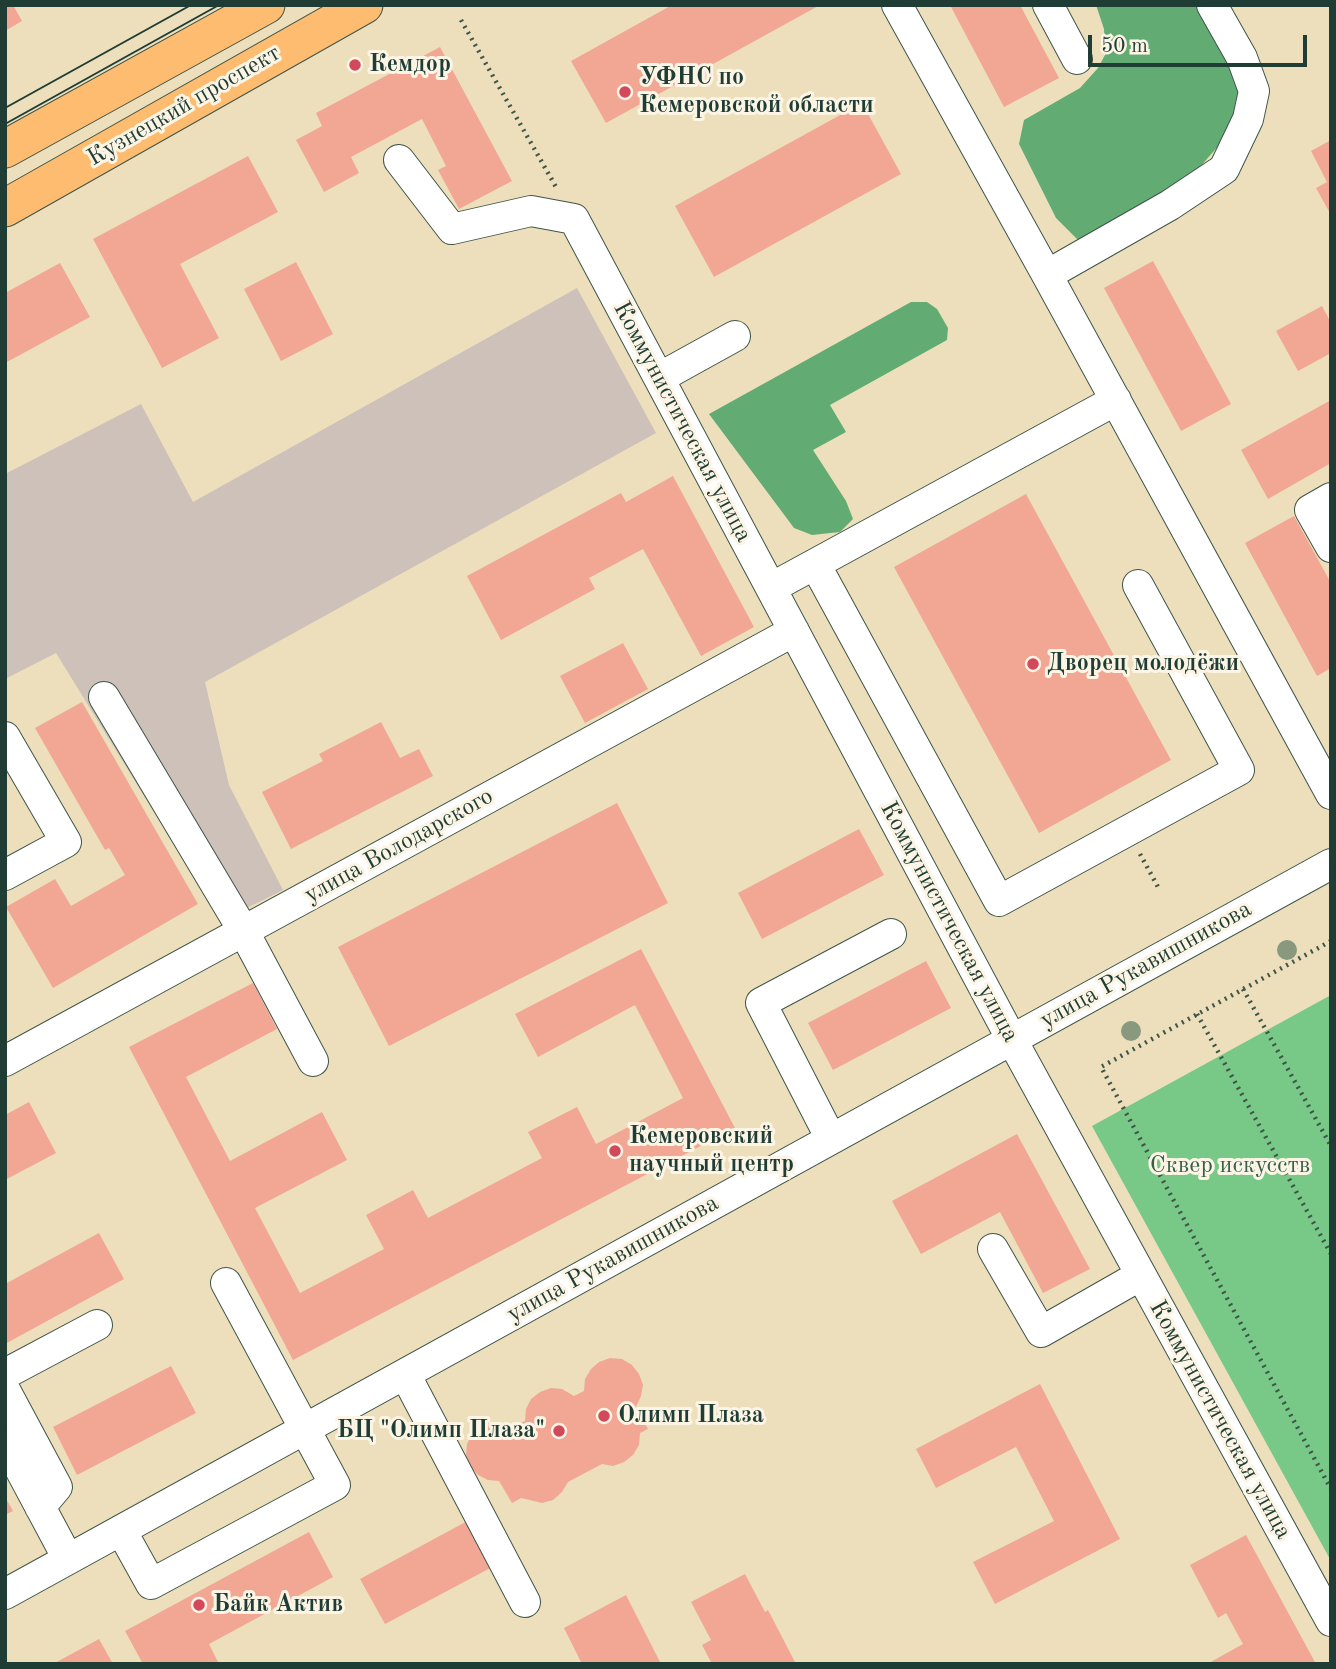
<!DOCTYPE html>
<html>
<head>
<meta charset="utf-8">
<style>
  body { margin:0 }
  #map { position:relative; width:1336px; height:1669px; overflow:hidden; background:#eddfbc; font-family:"Old Standard TT",serif }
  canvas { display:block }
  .frame { position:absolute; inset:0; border:7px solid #1f3d34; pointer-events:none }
  .scale { position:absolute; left:1088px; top:35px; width:219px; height:32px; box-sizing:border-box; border:4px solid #1f3d34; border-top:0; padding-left:9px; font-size:21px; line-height:24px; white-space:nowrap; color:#1f3d34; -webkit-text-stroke:5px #fcf5e5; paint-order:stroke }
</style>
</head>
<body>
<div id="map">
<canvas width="1336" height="1669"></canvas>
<div class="frame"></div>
<div class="scale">50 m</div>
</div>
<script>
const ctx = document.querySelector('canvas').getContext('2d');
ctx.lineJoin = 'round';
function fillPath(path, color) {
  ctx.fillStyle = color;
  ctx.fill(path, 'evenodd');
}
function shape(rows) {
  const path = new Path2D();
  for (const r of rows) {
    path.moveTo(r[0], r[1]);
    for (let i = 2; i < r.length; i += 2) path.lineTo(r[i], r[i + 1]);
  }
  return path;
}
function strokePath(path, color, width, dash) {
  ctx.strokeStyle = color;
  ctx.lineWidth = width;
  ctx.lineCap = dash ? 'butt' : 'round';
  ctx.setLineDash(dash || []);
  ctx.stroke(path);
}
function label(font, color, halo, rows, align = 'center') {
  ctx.font = font + ' "Old Standard TT",serif';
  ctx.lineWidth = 6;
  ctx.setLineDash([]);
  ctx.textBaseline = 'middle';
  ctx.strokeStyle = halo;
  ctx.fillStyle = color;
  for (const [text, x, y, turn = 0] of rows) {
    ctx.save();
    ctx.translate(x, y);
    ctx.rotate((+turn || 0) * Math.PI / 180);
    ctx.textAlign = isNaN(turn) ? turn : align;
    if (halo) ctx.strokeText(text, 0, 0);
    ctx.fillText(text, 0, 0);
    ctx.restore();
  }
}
const industrial = shape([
  [577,288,656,433,205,682,229,785,283,890,221,921,56,653,5,679,5,474,141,404,193,502]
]);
const green = shape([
  [1331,995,1331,1561,1092,1126]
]);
const forest = shape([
  [1096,5,1200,5,1243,83,1238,112,1220,144,1193,175,1084,246,1056,218,1019,144,1024,120,1080,88,1098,68,1105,55,1104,29],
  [911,302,927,302,937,309,948,328,947,340,830,405,846,432,813,450,846,501,853,519,840,532,812,535,794,528,709,414]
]);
const building = shape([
  [5,5,13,5,22,21,5,31],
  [672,5,820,5,606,123,571,61],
  [950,5,1020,5,1059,78,1004,107],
  [440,47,512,181,459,209,438,170,446,166,422,119,351,157,359,173,324,192,296,140,322,126,316,113],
  [862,103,901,174,714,277,675,206],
  [1331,140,1331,215,1316,188,1327,182,1311,151],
  [248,156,278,212,180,264,219,338,162,368,93,239],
  [1153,261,1231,404,1181,431,1104,288],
  [296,262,333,334,281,361,244,289],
  [60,263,90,317,5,363,5,293],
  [1322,306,1331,323,1331,353,1298,371,1276,331],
  [1331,400,1331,463,1268,499,1241,450],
  [673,476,754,627,701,656,643,549,589,578,595,589,501,640,467,576,621,493,626,502],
  [1026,494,1171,760,1039,833,894,567],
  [1294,516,1331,583,1331,668,1317,676,1245,543],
  [623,643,648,689,585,723,560,676],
  [82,702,198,904,53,988,6,907,55,879,71,906,125,875,109,848,105,850,35,728],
  [381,722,400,758,419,749,433,776,291,849,262,792,323,761,319,754],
  [617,803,668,903,389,1046,338,947],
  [859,829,884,875,762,939,738,893],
  [641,949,735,1128,293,1360,129,1047,253,983,277,1029,186,1077,230,1161,322,1112,347,1160,255,1208,300,1293,384,1249,366,1215,413,1190,428,1218,542,1158,528,1132,577,1107,596,1144,683,1098,635,1005,538,1057,515,1014],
  [926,961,951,1008,833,1070,808,1023],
  [29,1102,56,1153,5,1180,5,1115],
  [1017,1134,1090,1269,1043,1293,1000,1212,921,1254,892,1201],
  [99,1233,124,1279,5,1344,5,1284],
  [610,1358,622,1359,632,1365,639,1374,643,1385,641,1396,636,1407,648,1429,640,1433,639,1445,633,1455,624,1462,613,1466,602,1464,568,1482,562,1492,553,1500,542,1503,521,1498,512,1503,499,1481,488,1480,478,1475,470,1466,466,1455,467,1444,472,1434,481,1426,492,1422,514,1426,525,1421,526,1409,531,1399,540,1392,551,1388,562,1389,574,1396,584,1391,585,1379,591,1369,599,1362],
  [171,1366,196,1413,77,1475,53,1427],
  [1040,1384,1120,1539,995,1604,973,1562,1054,1521,1016,1447,936,1488,916,1449],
  [5,1497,13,1511,5,1515],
  [471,1519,496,1565,385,1624,360,1579],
  [309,1532,333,1577,209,1644,219,1664,143,1664,125,1631],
  [1246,1535,1316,1664,1207,1664,1243,1644,1226,1613,1218,1618,1190,1565],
  [745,1574,765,1612,768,1610,796,1664,712,1664,702,1645,711,1640,691,1602],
  [626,1595,661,1664,582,1664,564,1628],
  [99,1639,113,1664,53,1664]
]);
const path = shape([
  [461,20,556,187],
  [1140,854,1158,887],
  [1331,941,1101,1067,1331,1489],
  [1243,989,1331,1146],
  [1197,1014,1331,1254]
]);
const minor = shape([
  [897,5,1047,275,1331,794],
  [1048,5,1077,59],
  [399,160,452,229,531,211,574,219,1012,1040,1331,1621],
  [1047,275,1170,205,1224,169,1248,119,1254,91,1242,58,1212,5],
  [659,378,735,336],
  [1331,498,1310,510,1331,547],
  [815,564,999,901,1239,770,1138,585],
  [771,588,1116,400],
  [104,697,243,930,313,1061],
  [5,737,66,842,5,875],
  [5,1061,794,631],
  [831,1139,761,1003,891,934],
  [993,1249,1041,1332,1141,1275],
  [5,1374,97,1325],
  [405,1374,525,1602],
  [5,1390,57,1487,40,1507],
  [5,1441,68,1559],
  [121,1530,151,1584,335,1485,226,1283],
  [5,1594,1331,864]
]);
const major = shape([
  [5,149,266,5],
  [5,208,364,5]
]);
const tram = shape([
  [5,108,191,5],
  [5,124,219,5]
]);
const trees = [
  [1287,950],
  [1131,1031]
];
const markers = [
  [355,65,7,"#d1495b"],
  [625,92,7,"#d1495b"],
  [1033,664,7,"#d1495b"],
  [615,1151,7,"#d1495b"],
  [604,1416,7,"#d1495b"],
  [559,1431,7,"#d1495b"],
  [199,1605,7,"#d1495b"]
];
const poiNames = [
  ["Кемдор",369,65],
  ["УФНС по",639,78],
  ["Кемеровской области",639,106],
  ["Дворец молодёжи",1047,664],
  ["Кемеровский",629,1137],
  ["научный центр",629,1165],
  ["Олимп Плаза",618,1416],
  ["БЦ \"Олимп Плаза\"",545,1431,"right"],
  ["Байк Актив",213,1605]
];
const streetNames = [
  ["Кузнецкий проспект",184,106,-30],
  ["Коммунистическая улица",682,422,62],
  ["улица Володарского",399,846,-29],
  ["Коммунистическая улица",949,922,62],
  ["улица Рукавишникова",1146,965,-29],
  ["улица Рукавишникова",613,1259,-29],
  ["Коммунистическая улица",1220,1420,61]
];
const parkNames = [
  ["Сквер искусств",1230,1166]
];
fillPath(industrial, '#cec1ba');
fillPath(green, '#78c888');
fillPath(forest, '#62ac74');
fillPath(building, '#f1a794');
strokePath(minor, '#3e5548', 32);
strokePath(major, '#3e5548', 39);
strokePath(path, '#3e5548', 4.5, [2, 5]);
strokePath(minor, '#fff', 30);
strokePath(major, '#febc70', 37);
strokePath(tram, '#1f3d34', 2);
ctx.fillStyle = '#88997d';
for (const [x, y] of trees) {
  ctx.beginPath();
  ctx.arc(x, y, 10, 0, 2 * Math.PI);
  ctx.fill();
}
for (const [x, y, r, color] of markers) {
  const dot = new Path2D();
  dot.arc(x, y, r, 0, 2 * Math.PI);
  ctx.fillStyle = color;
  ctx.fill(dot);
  strokePath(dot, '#fcf5e5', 2.5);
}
label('bold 24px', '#1f3d34', '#fcf5e5', poiNames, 'left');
label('24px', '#1f3d34', '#fcf5e5', streetNames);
label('24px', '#356049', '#fcf5e5', parkNames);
</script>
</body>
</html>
